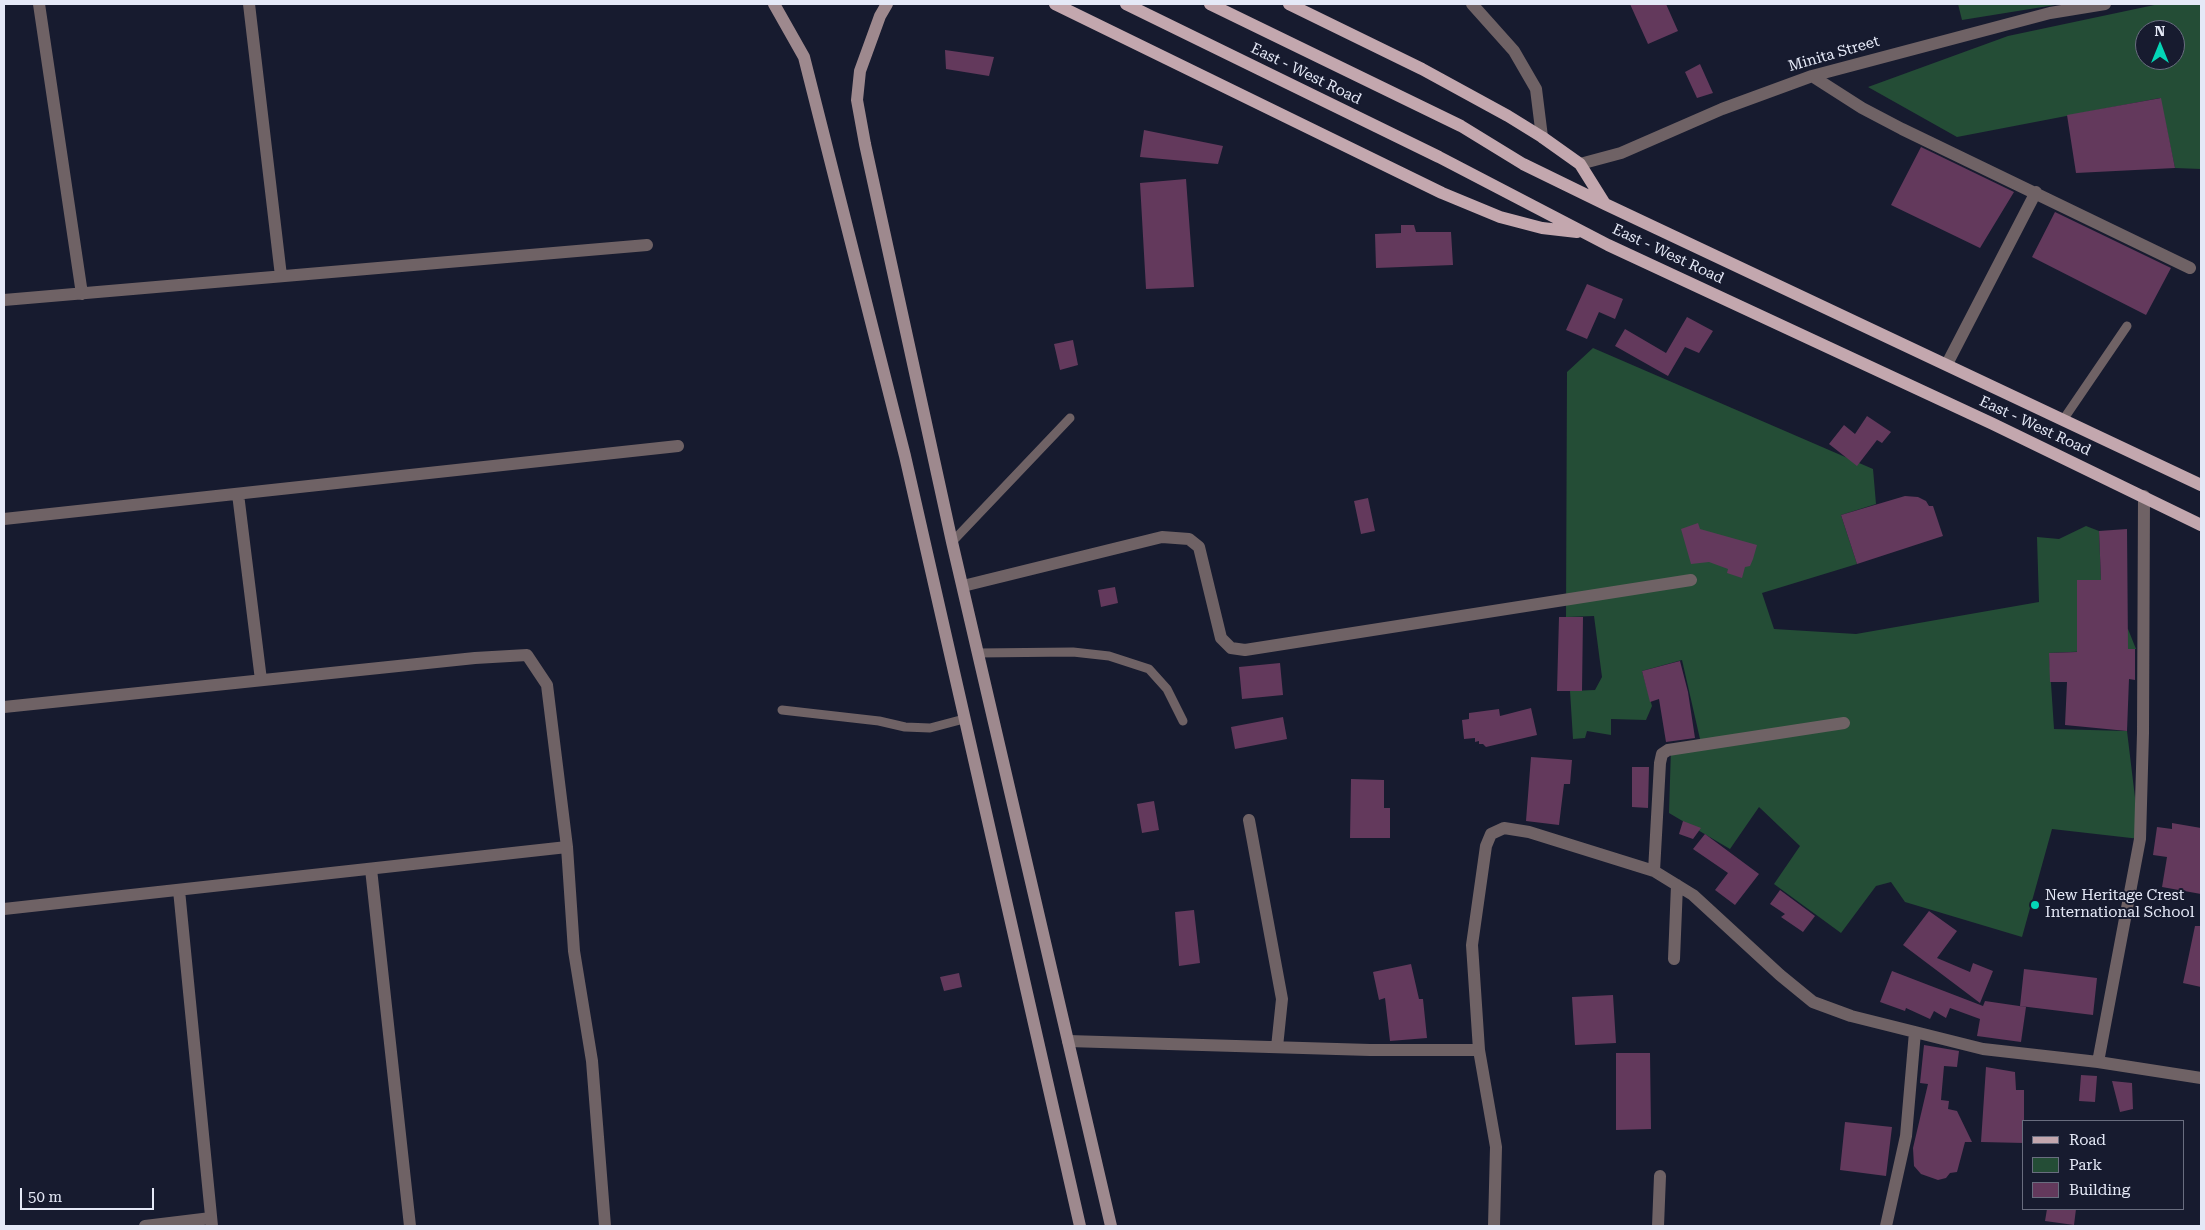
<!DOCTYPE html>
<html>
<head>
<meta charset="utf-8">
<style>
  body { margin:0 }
  #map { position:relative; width:2205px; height:1230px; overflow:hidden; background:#171b2f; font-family:"Roboto Serif",serif }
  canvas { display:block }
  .frame { position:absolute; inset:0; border:5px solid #e5e9f7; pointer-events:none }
  .legend { position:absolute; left:2022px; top:1120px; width:162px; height:90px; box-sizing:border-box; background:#171b2f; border:1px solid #696d7f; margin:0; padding:6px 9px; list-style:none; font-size:15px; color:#e5e9f7 }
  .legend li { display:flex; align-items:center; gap:10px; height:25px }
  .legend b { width:25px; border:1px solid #696d7f }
  .north { position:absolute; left:2135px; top:20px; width:50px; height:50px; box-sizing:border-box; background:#171b2f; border:1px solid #696d7f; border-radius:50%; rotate:0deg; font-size:14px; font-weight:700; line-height:20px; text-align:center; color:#e5e9f7 }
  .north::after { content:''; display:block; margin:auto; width:18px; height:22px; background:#04d5b6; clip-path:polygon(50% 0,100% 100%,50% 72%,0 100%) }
  .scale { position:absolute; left:20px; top:1188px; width:134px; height:22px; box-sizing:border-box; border:2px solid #e5e9f7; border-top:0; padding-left:6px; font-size:15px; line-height:18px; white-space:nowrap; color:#e5e9f7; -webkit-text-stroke:4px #171b2f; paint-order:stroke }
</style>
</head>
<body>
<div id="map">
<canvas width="2205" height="1230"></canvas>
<div class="frame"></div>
<ul class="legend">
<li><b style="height:6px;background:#c3a7ae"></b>Road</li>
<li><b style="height:14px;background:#244d36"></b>Park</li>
<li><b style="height:14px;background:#63395c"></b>Building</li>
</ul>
<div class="north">N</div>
<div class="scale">50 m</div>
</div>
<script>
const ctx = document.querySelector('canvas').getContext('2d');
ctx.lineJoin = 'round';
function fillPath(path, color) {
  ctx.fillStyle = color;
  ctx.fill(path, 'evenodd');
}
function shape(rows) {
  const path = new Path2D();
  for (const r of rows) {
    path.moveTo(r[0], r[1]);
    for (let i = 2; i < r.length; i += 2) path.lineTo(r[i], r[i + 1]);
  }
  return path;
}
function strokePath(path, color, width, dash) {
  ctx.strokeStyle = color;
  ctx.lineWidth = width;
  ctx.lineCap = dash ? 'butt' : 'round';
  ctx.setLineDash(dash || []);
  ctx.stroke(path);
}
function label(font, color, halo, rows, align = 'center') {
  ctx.font = font + ' "Roboto Serif",serif';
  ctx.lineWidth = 4;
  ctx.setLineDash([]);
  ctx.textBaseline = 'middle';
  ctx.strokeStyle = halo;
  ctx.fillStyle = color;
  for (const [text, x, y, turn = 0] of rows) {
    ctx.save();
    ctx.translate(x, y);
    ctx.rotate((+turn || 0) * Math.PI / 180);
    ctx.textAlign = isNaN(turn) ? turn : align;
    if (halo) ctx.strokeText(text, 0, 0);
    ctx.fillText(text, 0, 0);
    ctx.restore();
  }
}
const green = shape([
  [1958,4,2061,4,1962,20],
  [2159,4,2201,4,2201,169,2175,168,2160,98,1957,137,1868,87,2008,36],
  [2145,30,2175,30,2175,60,2145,60],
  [1593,348,1873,469,1876,504,1841,515,1857,564,1762,593,1774,629,1856,634,2039,602,2037,537,2059,539,2086,526,2099,531,2101,580,2077,580,2077,630,2128,629,2136,649,2049,653,2054,729,2127,731,2140,839,2052,829,2022,937,1905,902,1891,882,1876,886,1841,933,1774,884,1800,846,1759,807,1730,849,1669,813,1671,748,1700,739,1682,660,1642,671,1652,706,1646,720,1611,719,1611,735,1587,731,1585,738,1573,739,1570,691,1595,690,1602,677,1594,616,1566,617,1567,372]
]);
const building = shape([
  [1630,4,1666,4,1678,31,1648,44],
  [945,50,994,57,989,76,946,69],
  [1700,64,1713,93,1697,98,1685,72],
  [2161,98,2175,168,2076,173,2067,115],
  [1144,130,1223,146,1218,164,1140,157],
  [1921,147,2014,192,1980,248,1891,205],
  [1186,179,1194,287,1146,289,1140,183],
  [2055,212,2171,268,2146,315,2032,257],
  [1401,225,1414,225,1416,232,1451,232,1453,265,1376,268,1375,234,1401,233],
  [1587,284,1623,299,1615,319,1599,312,1587,339,1566,330],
  [1687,317,1713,331,1699,353,1685,347,1668,376,1615,346,1625,329,1666,353],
  [1073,340,1078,365,1060,370,1054,344],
  [1867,416,1891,432,1882,443,1877,440,1857,466,1829,444,1844,425,1855,434],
  [1905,496,1918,497,1926,501,1929,506,1933,506,1943,536,1857,564,1841,515],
  [1368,498,1375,531,1361,534,1354,501],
  [1698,523,1700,529,1757,545,1753,559,1750,566,1745,567,1742,578,1727,573,1728,569,1709,562,1691,564,1681,529],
  [2127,529,2128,649,2135,649,2135,680,2129,679,2127,731,2065,725,2067,682,2050,682,2049,653,2077,652,2077,580,2101,580,2099,531],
  [1115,587,1118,603,1101,607,1098,590],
  [1559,617,1583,617,1582,691,1557,691],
  [1680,661,1688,692,1695,738,1666,742,1659,699,1650,702,1642,671],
  [1280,663,1283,695,1242,699,1239,667],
  [1531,708,1537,735,1486,747,1483,744,1479,744,1479,741,1475,742,1475,738,1464,739,1462,720,1469,719,1469,713,1499,709,1500,716],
  [1283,717,1287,739,1235,749,1231,727],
  [1531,757,1572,760,1570,784,1564,784,1559,825,1526,821],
  [1632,767,1649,767,1648,808,1632,807],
  [1351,779,1384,780,1384,808,1390,808,1390,838,1350,838],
  [1154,801,1159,830,1142,833,1137,804],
  [1683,821,1701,828,1693,839,1679,834],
  [2172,823,2201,828,2201,894,2162,887,2167,857,2153,855,2157,827,2172,829],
  [1705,834,1759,874,1735,905,1715,890,1728,873,1693,849],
  [1780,890,1815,916,1803,932,1781,917,1785,914,1770,904],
  [1194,910,1200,963,1179,966,1175,912],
  [1929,911,1957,931,1937,958,1970,972,1973,963,1993,971,1980,1003,1903,945],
  [2195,926,2201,926,2201,987,2183,983],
  [1411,964,1419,999,1423,999,1427,1038,1390,1041,1385,998,1379,1000,1373,972],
  [2024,969,2097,978,2093,1015,2020,1006],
  [1892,971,1983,1006,1985,1001,2026,1007,2021,1042,1977,1036,1980,1019,1950,1008,1946,1018,1934,1011,1930,1019,1906,1008,1905,1011,1880,1002],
  [959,973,962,987,944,991,940,977],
  [1613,995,1616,1043,1575,1045,1572,997],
  [1924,1045,1959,1051,1957,1067,1944,1066,1941,1100,1949,1101,1948,1109,1957,1111,1972,1142,1965,1142,1957,1172,1950,1173,1946,1178,1938,1180,1921,1174,1914,1166,1913,1148,1928,1084,1920,1083],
  [1616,1053,1650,1053,1651,1129,1616,1130],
  [1986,1067,2015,1072,2016,1090,2024,1090,2024,1143,1981,1142],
  [2081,1075,2097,1076,2095,1102,2079,1101],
  [2112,1081,2132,1083,2133,1109,2120,1112],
  [1845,1122,1892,1127,1886,1176,1840,1170],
  [2047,1209,2076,1209,2074,1225,2045,1221]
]);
const lane = shape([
  [2063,420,2127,326],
  [952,542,1070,418],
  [978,653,1073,652,1109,656,1149,669,1167,689,1183,721],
  [782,710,879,721,905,727,930,728,964,719]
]);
const street = shape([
  [39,4,82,294],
  [249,4,281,276],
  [1472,4,1514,51,1536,89,1542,137],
  [1812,76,1862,108,1902,129,2190,268],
  [1580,164,1621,153,1722,109,1812,76,2050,13,2105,4],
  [4,300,647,245],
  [1947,364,2036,192],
  [238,494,261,680],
  [4,519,678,446],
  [963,586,1162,537,1189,539,1199,547,1221,638,1231,648,1245,650,1691,580],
  [4,707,475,658,527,655,547,685,567,847,574,951,592,1061,605,1226],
  [1249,820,1282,999,1277,1047],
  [371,869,410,1226],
  [1654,871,1660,763,1662,754,1668,750,1844,723],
  [179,890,212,1226],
  [4,909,567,847],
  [1674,959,1677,885],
  [1068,1041,1370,1050,1479,1050],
  [2098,1062,2140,839,2143,733,2144,496],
  [145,1226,211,1218],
  [1494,1226,1496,1147,1479,1050,1472,945,1486,846,1491,834,1504,828,1529,832,1654,871,1693,895,1780,975,1813,1002,1851,1016,1983,1049,2098,1062,2201,1078],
  [1658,1226,1660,1176],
  [1886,1226,1906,1136,1915,1032]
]);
const secondary = shape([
  [774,4,804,57,905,456,1080,1226],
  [887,4,880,16,860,71,857,100,865,144,952,542,1111,1226]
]);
const primary = shape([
  [1055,4,1442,193,1500,217,1542,228,1577,232],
  [1126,4,1439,157,1608,245,1993,424,2201,525],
  [1210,4,1461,126,1523,164,1605,204,2201,485],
  [1289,4,1422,69,1508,116,1542,137,1580,164,1605,204]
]);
const markers = [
  [2035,905,5,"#04d5b6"]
];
const streetNames = [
  ["Minita Street",1834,54,-16],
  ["East - West Road",1306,74,26],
  ["East - West Road",1668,254,25],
  ["East - West Road",2035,426,25]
];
const poiNames = [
  ["New Heritage Crest",2045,896],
  ["International School",2045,913]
];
fillPath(green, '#244d36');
fillPath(building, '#63395c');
strokePath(lane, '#6f6265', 9);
strokePath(street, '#6f6265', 12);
strokePath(secondary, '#9e898e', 12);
strokePath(primary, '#c3a7ae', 12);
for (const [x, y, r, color] of markers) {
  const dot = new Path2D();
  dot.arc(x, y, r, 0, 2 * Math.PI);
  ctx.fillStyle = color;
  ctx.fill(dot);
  strokePath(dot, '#171b2f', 2);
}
label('15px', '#e5e9f7', '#171b2f', streetNames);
label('15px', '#e5e9f7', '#171b2f', poiNames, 'left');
</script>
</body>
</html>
